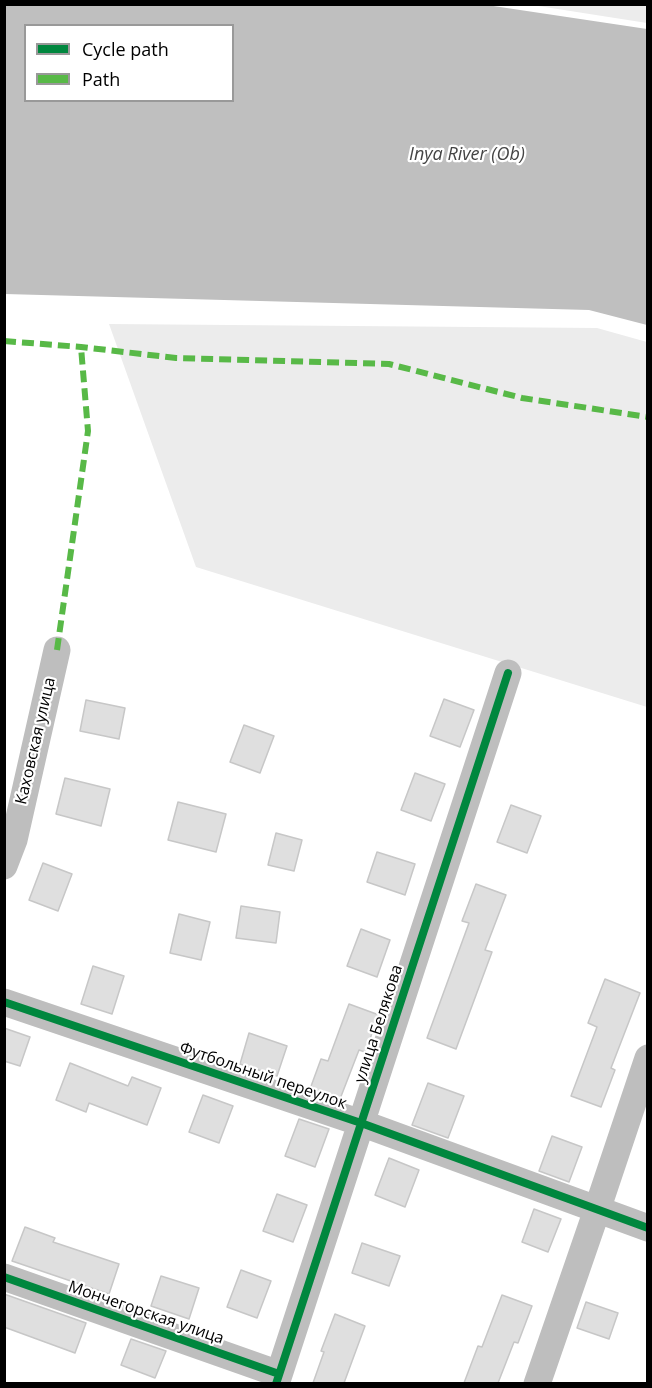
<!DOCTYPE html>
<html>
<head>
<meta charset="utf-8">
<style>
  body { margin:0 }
  #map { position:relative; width:652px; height:1388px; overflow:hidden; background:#fff; font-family:"Open Sans",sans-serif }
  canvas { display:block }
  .frame { position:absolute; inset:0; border:6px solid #000; pointer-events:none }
  .legend { position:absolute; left:24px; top:24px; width:210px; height:78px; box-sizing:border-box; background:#fff; border:2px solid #999; margin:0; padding:8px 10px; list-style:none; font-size:18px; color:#000 }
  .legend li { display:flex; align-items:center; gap:12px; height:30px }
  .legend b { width:30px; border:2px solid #999 }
</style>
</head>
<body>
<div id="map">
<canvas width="652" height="1388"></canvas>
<div class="frame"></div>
<ul class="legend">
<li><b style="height:8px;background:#00873e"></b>Cycle path</li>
<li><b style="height:8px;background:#58b947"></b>Path</li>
</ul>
</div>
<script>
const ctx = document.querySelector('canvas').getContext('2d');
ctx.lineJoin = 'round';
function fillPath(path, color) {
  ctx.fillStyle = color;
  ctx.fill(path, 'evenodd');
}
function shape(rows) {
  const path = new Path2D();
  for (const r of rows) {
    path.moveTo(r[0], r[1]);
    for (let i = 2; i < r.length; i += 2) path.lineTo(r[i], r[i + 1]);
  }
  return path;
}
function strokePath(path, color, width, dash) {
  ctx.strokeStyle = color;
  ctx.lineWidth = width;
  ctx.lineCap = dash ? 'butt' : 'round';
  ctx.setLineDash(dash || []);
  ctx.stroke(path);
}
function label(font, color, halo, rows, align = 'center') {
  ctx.font = font + ' "Open Sans",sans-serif';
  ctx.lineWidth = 4.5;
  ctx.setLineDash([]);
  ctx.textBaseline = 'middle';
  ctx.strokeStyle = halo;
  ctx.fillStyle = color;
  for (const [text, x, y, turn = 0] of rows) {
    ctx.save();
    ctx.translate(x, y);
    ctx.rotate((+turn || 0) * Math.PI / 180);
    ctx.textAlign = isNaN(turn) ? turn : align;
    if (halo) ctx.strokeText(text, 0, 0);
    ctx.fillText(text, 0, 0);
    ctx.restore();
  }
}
const green = shape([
  [532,5,647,5,647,23],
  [109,324,597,328,647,342,647,707,196,567]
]);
const water = shape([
  [480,4,647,29,647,325,589,310,5,294,5,5],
  [26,26,232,26,232,100,26,100]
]);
const building = shape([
  [444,699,474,710,460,747,430,736,444,699],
  [86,700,125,708,119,739,80,731,86,700],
  [244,725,274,736,260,773,230,762,244,725],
  [415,773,445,784,431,821,401,810,415,773],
  [65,778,110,789,101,826,56,814,65,778],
  [178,802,226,814,216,852,168,840,178,802],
  [511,805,541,816,527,853,497,842,511,805],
  [276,833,302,840,294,871,268,865,276,833],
  [377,852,415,864,405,895,367,882,377,852],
  [43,863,72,874,58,911,29,900,43,863],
  [476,884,506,895,485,950,492,952,456,1049,427,1038,469,923,462,921,476,884],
  [241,906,280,912,276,943,236,938,241,906],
  [179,914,210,922,201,960,170,953,179,914],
  [361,929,390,940,377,977,347,966,361,929],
  [93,966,124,976,112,1014,81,1004,93,966],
  [605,979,640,993,611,1068,615,1070,601,1107,571,1096,597,1027,588,1023,605,979],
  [349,1004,379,1015,365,1052,359,1050,340,1099,310,1089,321,1059,328,1061,349,1004],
  [4,1028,30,1037,20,1066,4,1061,4,1028],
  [249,1033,287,1046,277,1076,240,1064,249,1033],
  [70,1063,128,1086,132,1077,161,1088,147,1125,89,1103,86,1112,56,1100,70,1063],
  [428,1083,464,1096,448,1138,412,1125,428,1083],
  [203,1095,233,1106,219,1143,189,1132,203,1095],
  [299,1119,329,1129,315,1167,285,1156,299,1119],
  [552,1136,582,1147,569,1182,539,1171,552,1136],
  [389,1158,419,1170,405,1207,375,1195,389,1158],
  [277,1194,307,1205,293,1242,263,1231,277,1194],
  [534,1209,561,1219,548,1252,522,1242,534,1209],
  [25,1227,55,1238,53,1242,119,1264,109,1294,12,1261,25,1227],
  [362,1243,400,1256,389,1286,352,1273,362,1243],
  [241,1270,271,1281,257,1318,227,1307,241,1270],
  [161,1276,199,1288,189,1319,151,1306,161,1276],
  [4,1294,86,1323,75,1353,4,1327,4,1294],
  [502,1295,532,1306,518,1343,514,1342,498,1383,464,1383,478,1346,482,1347,502,1295],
  [586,1302,618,1313,609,1339,577,1328,586,1302],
  [335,1314,365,1326,344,1383,313,1383,324,1352,321,1351,335,1314],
  [131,1339,166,1351,155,1378,121,1365,131,1339]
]);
const street = shape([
  [4,866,14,840,57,650],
  [4,1002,361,1123,648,1228],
  [4,1277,279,1374],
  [276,1384,508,673],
  [537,1384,597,1210,648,1058]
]);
const quiet = shape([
  [4,341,81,347,176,358,389,364,522,398,648,417],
  [57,650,88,431,81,347]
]);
const cycleway = shape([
  [4,1002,361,1123,648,1228],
  [4,1277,279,1374],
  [276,1384,508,673]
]);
const streetNames = [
  ["Каховская улица",36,741,-77],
  ["улица Белякова",379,1024,-72],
  ["Футбольный переулок",263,1076,19],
  ["Мончегорская улица",146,1313,19]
];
const waterNames = [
  ["Inya River (Ob)",467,155]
];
fillPath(green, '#ececec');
fillPath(water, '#bfbfbf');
fillPath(building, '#dfdfdf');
strokePath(building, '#c7c7c7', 1.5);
strokePath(street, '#bebebe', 27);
strokePath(quiet, '#58b947', 6, [12, 6]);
strokePath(cycleway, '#00873e', 8);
label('16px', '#000', '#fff', streetNames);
label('italic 18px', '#444', '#fff', waterNames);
</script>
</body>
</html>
